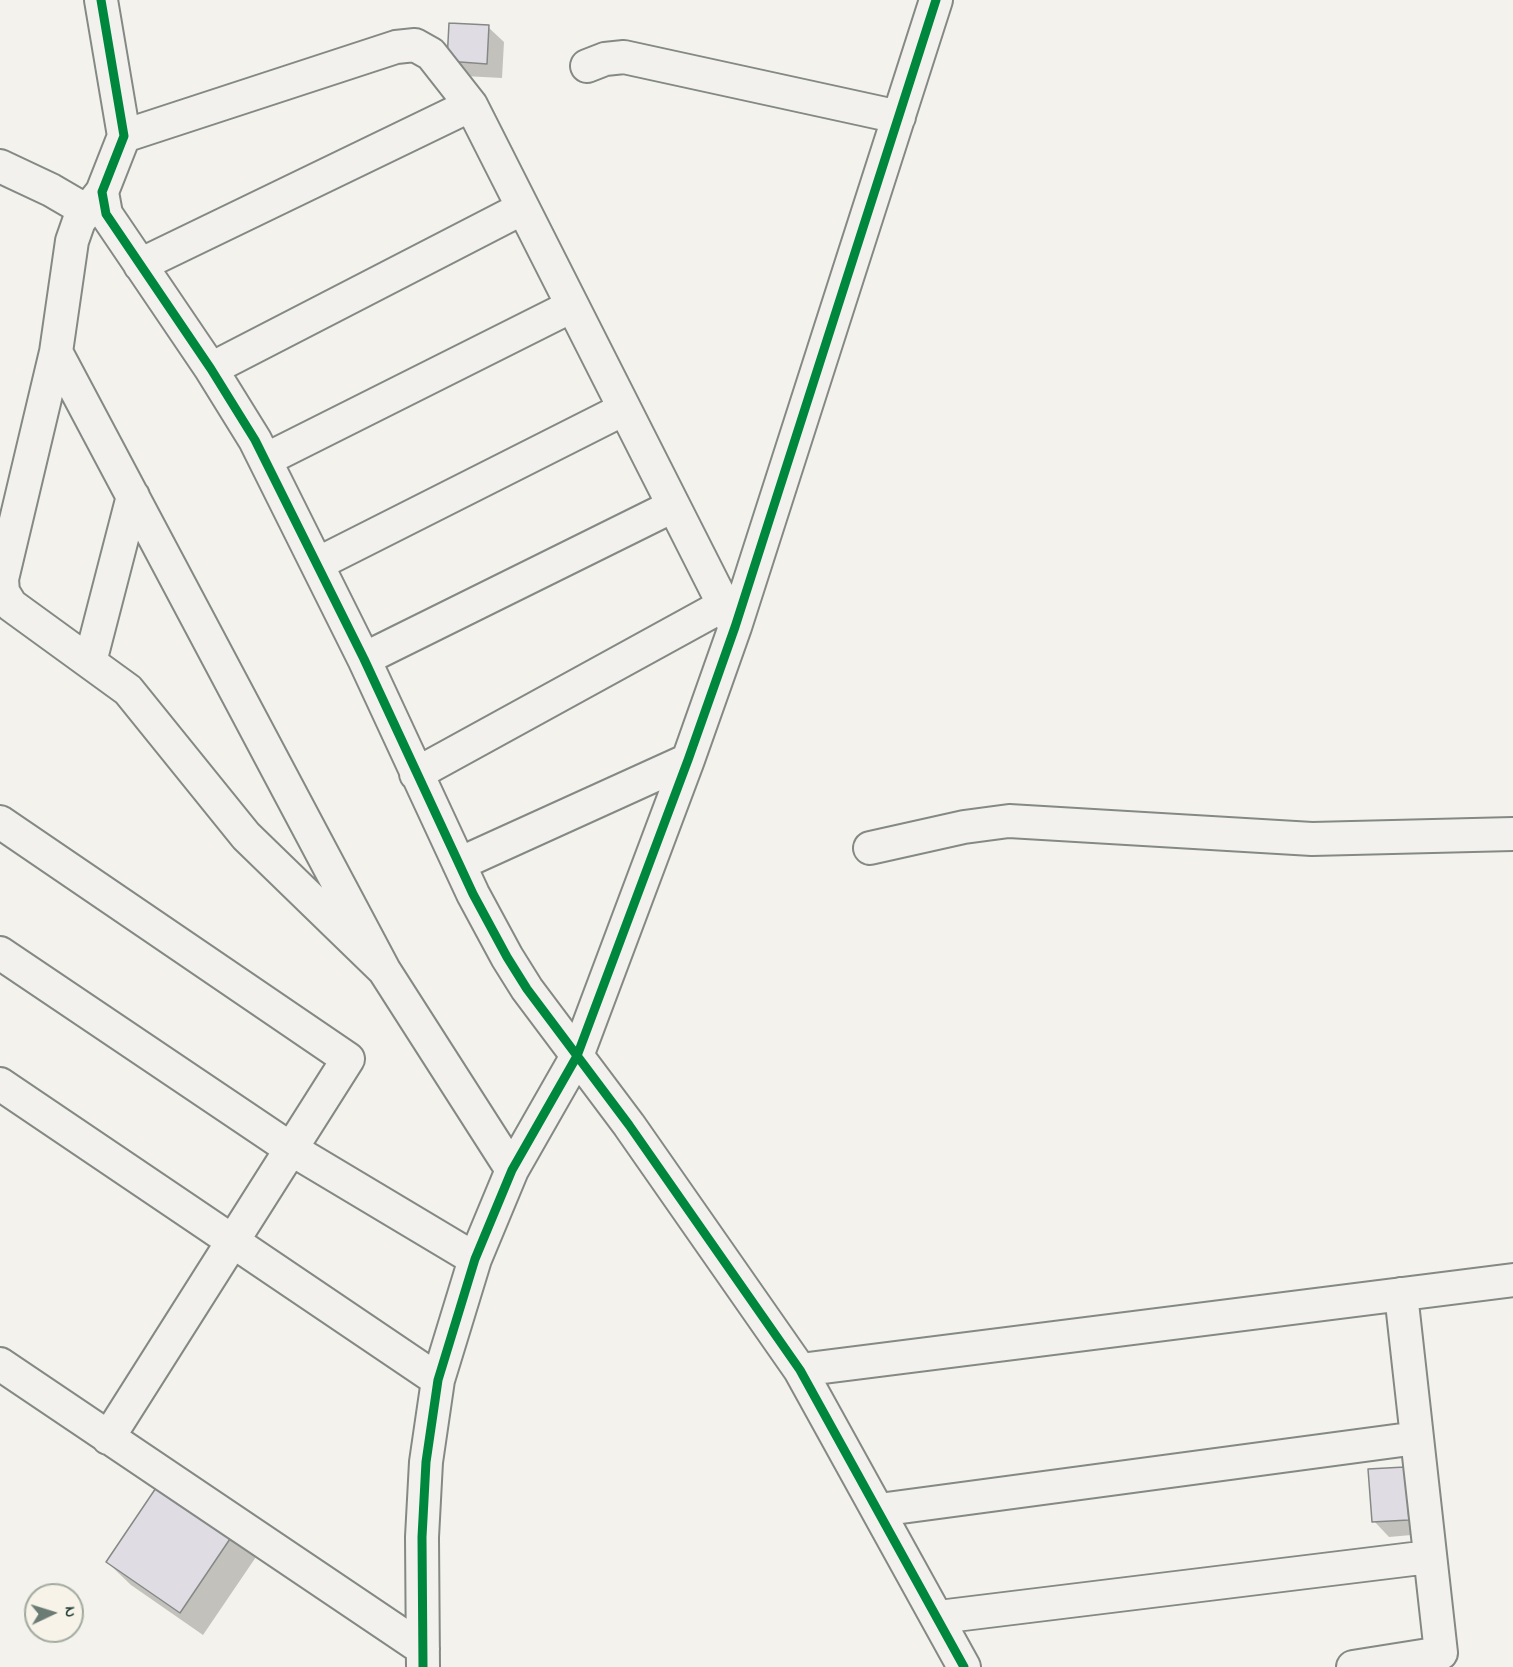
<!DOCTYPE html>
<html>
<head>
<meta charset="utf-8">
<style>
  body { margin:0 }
  #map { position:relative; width:1513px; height:1667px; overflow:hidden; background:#f4f2ec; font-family:"Indie Flower",sans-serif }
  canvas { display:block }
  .north { position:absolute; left:24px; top:1583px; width:60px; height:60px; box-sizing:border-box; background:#f7f3e8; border:2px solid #a1aaa0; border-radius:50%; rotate:86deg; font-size:16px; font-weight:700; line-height:24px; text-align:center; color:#1f3d34 }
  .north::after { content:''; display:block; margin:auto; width:21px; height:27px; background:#6a7c74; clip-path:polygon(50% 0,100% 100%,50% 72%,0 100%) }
</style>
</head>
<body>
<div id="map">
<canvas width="1513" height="1667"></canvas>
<div class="north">N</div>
</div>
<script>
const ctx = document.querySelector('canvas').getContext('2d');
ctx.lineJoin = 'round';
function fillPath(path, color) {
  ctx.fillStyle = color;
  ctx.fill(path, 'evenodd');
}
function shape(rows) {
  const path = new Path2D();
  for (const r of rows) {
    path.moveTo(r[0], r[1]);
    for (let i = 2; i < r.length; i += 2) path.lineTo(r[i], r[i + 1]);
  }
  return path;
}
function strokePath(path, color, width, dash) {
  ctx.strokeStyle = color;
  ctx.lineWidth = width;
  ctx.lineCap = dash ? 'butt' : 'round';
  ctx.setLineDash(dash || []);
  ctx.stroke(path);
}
const shadow = shape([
  [488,27,504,42,502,78,464,76,449,60],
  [1404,1468,1423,1534,1389,1537,1374,1521],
  [162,1481,258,1554,203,1635,131,1585,107,1562]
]);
const building = shape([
  [449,23,489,25,487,64,447,61,449,23],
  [1405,1467,1409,1520,1372,1522,1368,1469,1405,1467],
  [162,1479,236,1530,180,1613,106,1562,162,1479]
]);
const minor = shape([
  [101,0,124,136,102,192,106,214,211,369,255,440,364,659,473,894,507,957,527,989,629,1125,800,1370,964,1667],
  [587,66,605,59,624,57,899,117],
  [124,136,396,47,415,45,431,54,471,105,735,627],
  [0,166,51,190,87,211],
  [102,192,79,221,72,241,56,352,2,579,3,592,11,605,128,690,246,836,384,970],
  [140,265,471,105],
  [56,352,384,970,512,1170],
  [211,369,523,208],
  [265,460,572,306],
  [317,564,624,409],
  [364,659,673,506],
  [90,662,133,496],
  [416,774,722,606],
  [0,822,348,1059,108,1438],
  [870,848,964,827,1009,821,1312,839,1513,834],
  [459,864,688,760],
  [0,953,291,1149,475,1259],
  [0,1084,438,1380],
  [0,1364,423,1649],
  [800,1370,1513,1280],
  [879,1510,1417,1438],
  [939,1617,1429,1557],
  [423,1667,422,1537,426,1462,438,1380,475,1259,512,1170,577,1056,688,760,735,627,936,0],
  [1353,1667,1441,1653,1401,1294]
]);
const cycleway = shape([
  [101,0,124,136,102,192,106,214,211,369,255,440,364,659,473,894,507,957,527,989,629,1125,800,1370,964,1667],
  [423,1667,422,1537,426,1462,438,1380,475,1259,512,1170,577,1056,688,760,735,627,936,0]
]);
fillPath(shadow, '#0003');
fillPath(building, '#dfdce3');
strokePath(building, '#848985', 1.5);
strokePath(minor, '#848985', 36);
strokePath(minor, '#f2f1ed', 32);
strokePath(cycleway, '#00873e', 9);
</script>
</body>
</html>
